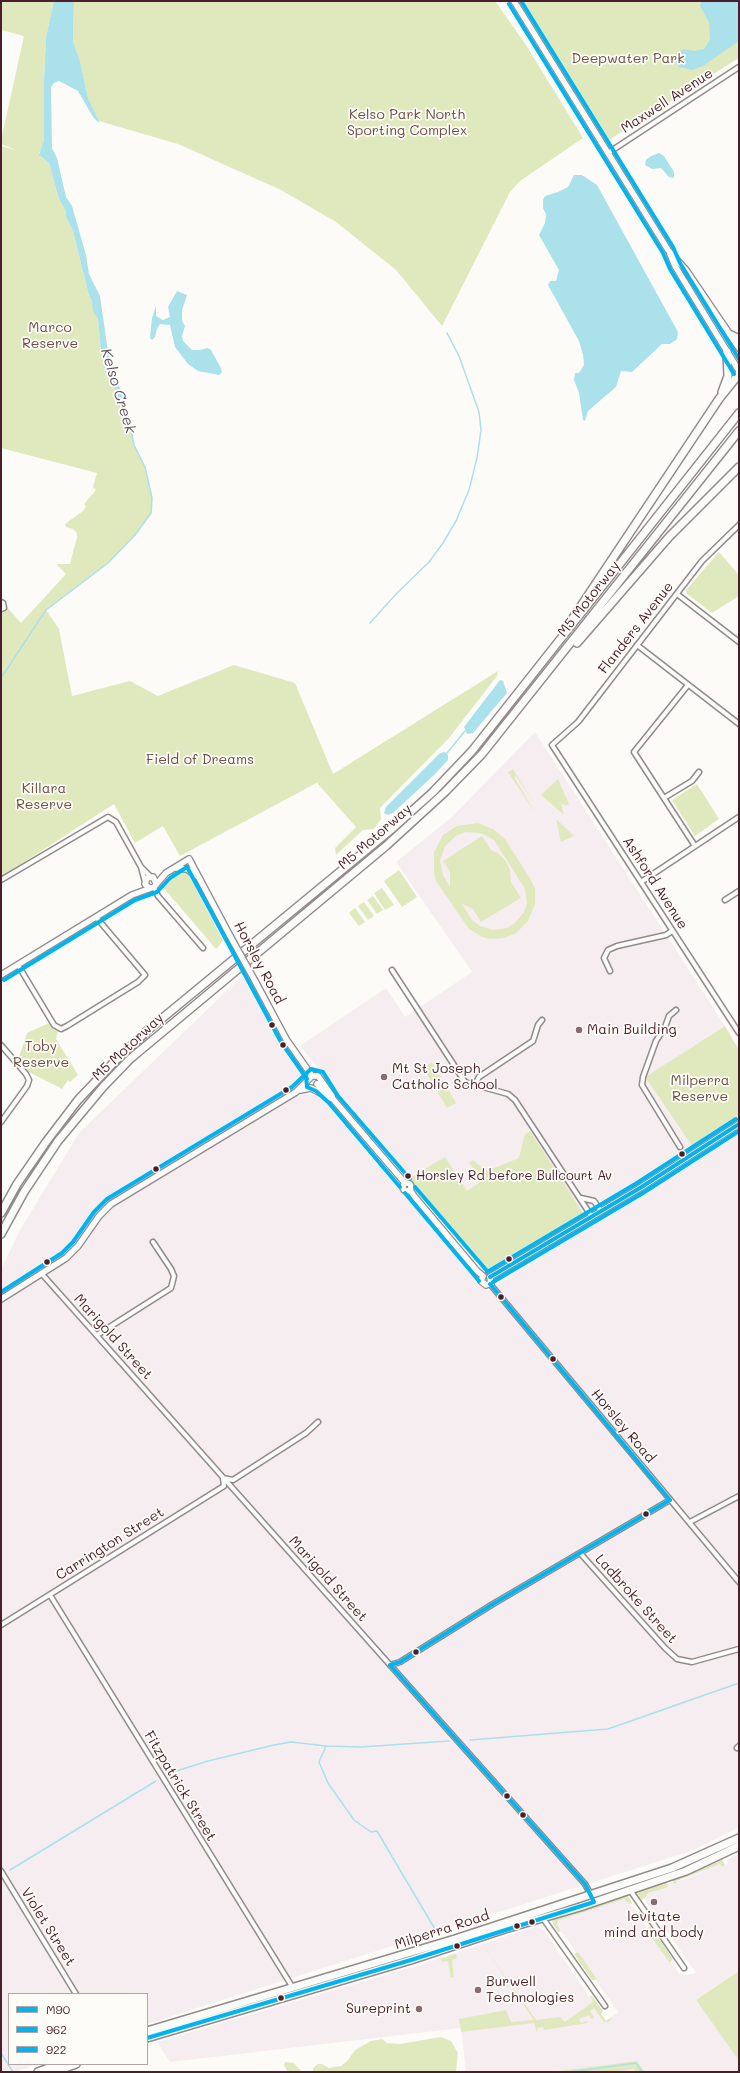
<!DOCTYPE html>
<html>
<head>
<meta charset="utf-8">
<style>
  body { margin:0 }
  #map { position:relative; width:740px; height:2073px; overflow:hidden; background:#fcfbf8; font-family:Mali,sans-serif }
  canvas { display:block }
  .frame { position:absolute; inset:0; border:2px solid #4a1f2b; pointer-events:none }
  .legend { position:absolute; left:8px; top:1993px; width:140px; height:72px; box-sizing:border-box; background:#fdfcf7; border:1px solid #b5a4a5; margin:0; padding:5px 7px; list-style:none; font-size:12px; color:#4a1f2b }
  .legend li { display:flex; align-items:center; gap:8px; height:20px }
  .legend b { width:20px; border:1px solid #b5a4a5 }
</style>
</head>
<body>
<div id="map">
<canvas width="740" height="2073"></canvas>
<div class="frame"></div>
<ul class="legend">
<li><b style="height:5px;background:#00b5ef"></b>M90</li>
<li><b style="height:5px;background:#00b5ef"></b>962</li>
<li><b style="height:5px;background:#00b5ef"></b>922</li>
</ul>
</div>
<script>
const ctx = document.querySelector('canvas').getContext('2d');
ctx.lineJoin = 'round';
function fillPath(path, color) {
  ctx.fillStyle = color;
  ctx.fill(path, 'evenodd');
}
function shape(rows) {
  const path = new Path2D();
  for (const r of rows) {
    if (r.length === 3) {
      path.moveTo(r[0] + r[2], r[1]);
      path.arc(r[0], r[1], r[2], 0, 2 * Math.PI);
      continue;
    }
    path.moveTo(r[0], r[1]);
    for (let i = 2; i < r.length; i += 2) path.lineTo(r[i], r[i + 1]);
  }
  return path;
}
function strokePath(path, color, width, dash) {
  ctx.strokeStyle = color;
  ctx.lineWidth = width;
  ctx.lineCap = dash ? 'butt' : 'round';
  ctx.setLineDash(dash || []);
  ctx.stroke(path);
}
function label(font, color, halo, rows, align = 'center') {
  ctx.font = font + ' Mali,sans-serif';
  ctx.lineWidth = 3.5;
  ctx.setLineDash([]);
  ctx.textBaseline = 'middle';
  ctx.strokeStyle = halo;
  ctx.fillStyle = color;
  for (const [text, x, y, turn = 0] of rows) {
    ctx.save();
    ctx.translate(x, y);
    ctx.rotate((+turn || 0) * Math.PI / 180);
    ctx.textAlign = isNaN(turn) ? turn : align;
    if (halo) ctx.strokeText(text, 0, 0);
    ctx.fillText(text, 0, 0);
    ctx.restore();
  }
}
const built = shape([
  [535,732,725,1026,645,1077,692,1146,633,1184,486,1270,300,1046,386,988,405,1017,472,972,396,862,452,817],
  [242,976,285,1053,303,1075,300,1081,308,1094,316,1095,322,1098,487,1291,739,1133,739,1827,694,1850,147,2024,147,1994,9,1994,9,2064,37,2064,16,2072,1,2072,1,1270,20,1230,79,1133],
  [739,1854,739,1971,696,2000,739,2061,739,2072,466,2072,461,2028,170,2062,157,2042,416,1966,537,1926,545,1932,606,2021,618,2012,557,1925,558,1920,626,1898,678,1972,677,1973,686,1975,696,1973,644,1898,645,1890,685,1879,720,1863,722,1867,728,1863,727,1860]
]);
const green = shape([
  [1,1,54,1,46,37,44,80,44,140,42,148,39,153,41,157,49,163,59,199,66,212,66,217,73,231,88,292,98,319,101,351,105,372,114,386,120,405,130,425,134,445,145,467,152,498,151,513,135,535,108,563,46,610,59,629,72,696,130,681,158,696,234,665,295,683,333,774,498,671,497,676,449,738,380,808,381,819,374,829,363,830,336,855,335,848,356,827,317,783,324,779,180,856,163,826,135,843,114,804,1,877,1,605,6,606,21,623,66,574,57,565,58,564,70,564,77,537,77,533,73,529,66,527,65,524,83,511,86,506,84,504,96,490,93,487,97,473,1,448,1,146,16,150,1,144,1,140,24,36,1,30],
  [74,1,495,1,526,45,583,138,520,181,510,192,442,326,396,270,336,222,281,190,178,144,99,121,88,98,80,61,73,41],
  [521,1,739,1,739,58,609,140],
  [719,552,739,575,739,596,712,613,687,594,686,590],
  [513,769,535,804,516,776,514,777,536,814,508,772],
  [558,779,569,804,566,806,561,803,564,815,541,795],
  [697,784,719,819,695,836,672,800],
  [556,818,557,820,574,836,561,842],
  [478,823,493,829,505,839,531,880,535,889,535,904,528,921,516,933,504,938,490,939,482,937,469,929,436,881,434,873,434,852,443,835,457,826],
  [465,832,481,833,494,840,525,889,527,903,524,912,515,923,507,928,493,930,480,926,472,920,462,904,473,909,481,922,521,898,511,882,510,870,506,861,499,854,491,850,482,836,443,861,450,872,450,887,443,875,440,861,445,846,456,836],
  [186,869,223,941,216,949,161,885],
  [399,870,417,897,402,907,384,881],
  [382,888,394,905,385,910,374,893],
  [373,896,383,910,377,914,367,900],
  [364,902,374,916,368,920,358,906],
  [355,908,365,922,359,926,349,913],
  [49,1023,53,1028,58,1031,56,1039,78,1075,70,1082,68,1080,62,1089,29,1072,18,1060,27,1033],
  [725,1026,739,1050,739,1115,692,1146,645,1077],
  [432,1062,443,1081,434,1086,423,1068],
  [445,1084,456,1103,447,1108,436,1089],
  [530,1131,583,1213,486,1270,408,1179,445,1157,467,1191,479,1183,472,1172,474,1170,469,1163,473,1160,487,1171,519,1158,525,1134],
  [722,1859,725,1865,722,1867,720,1864,676,1881,677,1884,673,1883,673,1879],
  [666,1882,668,1885,666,1888,648,1893,645,1898,641,1900,638,1895,639,1891],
  [623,1895,628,1896,632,1903,630,1904,624,1899,559,1920,557,1924,561,1931,558,1932,553,1924,552,1921,556,1918],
  [650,1926,673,1959,670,1963,646,1929],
  [483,1945,536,2020,560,2017,565,2022,593,2002,590,1997,592,1996,603,2011,601,2014,606,2021,610,2018,612,2019,607,2023,606,2021,604,2022,594,2008,590,2011,594,2018,591,2019,589,2015,579,2019,581,2023,586,2021,588,2023,544,2030,543,2027,537,2028,537,2032,534,2023,461,2032,459,2019,506,2010,511,2022,534,2020],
  [578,1952,597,1979,595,1980,592,1980,574,1954],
  [456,1954,457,1958,452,1960,454,1977,451,1978,448,1961,442,1962,440,1959],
  [739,1971,739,2061,696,2000],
  [441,2037,451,2041,458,2053,456,2072,313,2072,313,2068,318,2064,322,2064,329,2068,341,2066,348,2060,355,2050,371,2041,382,2039,387,2043,400,2044],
  [637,2061,645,2072,636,2072,634,2069,616,2072,551,2072],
  [285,2062,294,2063,302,2072,288,2072,284,2065]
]);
const water = shape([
  [54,1,74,1,73,41,80,61,88,98,99,121,99,123,93,117,78,91,59,81,54,83,51,87,52,148,57,158,66,197,72,206,86,255,89,274,100,296,108,352,128,413,130,425,120,405,114,386,105,372,101,351,98,319,93,311,92,302,88,292,73,231,66,217,66,212,59,199,49,163,39,155,44,140,44,80,46,37],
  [701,1,739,1,739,41,703,66,692,70,679,67,674,60,683,49,694,51,704,49,710,40,709,22,700,6],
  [659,153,664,156,674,172,674,178,669,177,661,168,652,169,645,165,646,160,651,156],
  [574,175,582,175,597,185,678,332,677,339,670,344,662,344,632,372,621,371,616,387,588,411,585,421,583,420,579,393,574,380,575,373,579,373,584,365,583,355,579,341,548,285,550,281,556,281,559,270,539,235,545,223,546,214,543,208,543,200,545,196,558,192,568,187],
  [177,291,187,295,182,310,182,321,185,326,182,336,183,341,192,350,200,350,208,348,211,350,221,368,222,372,219,375,198,371,188,364,175,347,170,325,160,324,157,329,155,337,152,340,150,338,152,318,156,306,156,316,163,320,170,317,168,307],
  [500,680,503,681,507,693,473,733,467,734,464,727],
  [445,752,448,755,448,760,434,775,393,813,387,815,384,813,386,807,440,753]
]);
const stream = shape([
  [370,623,397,593,429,562,443,543,456,521,469,490,477,458,481,430,479,412,459,356,447,333],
  [1,678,46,610,108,563,135,535,151,513,152,498,145,467,134,445,130,425],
  [447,753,465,731],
  [470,1740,608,1729,739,1683],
  [326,1746,319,1762,328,1783,354,1820,371,1832,377,1831,439,1936],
  [170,1773,208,1761,274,1745,291,1742,326,1746,361,1747,449,1741],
  [10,1870,156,1781],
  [1,2053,13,2072],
  [570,2072,636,2063,642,2072]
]);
const minor = shape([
  [608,153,739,67],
  [739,525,702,561,578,722,552,745,739,1033],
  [677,594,739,642],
  [1,602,3,603,4,608,1,609],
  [637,645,739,724],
  [688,685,634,752,695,846],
  [664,798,692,781,699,772],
  [141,867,145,882],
  [1,880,108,817,116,822,141,867,151,877],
  [641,882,739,817],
  [154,887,158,896,203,948],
  [725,900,739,891],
  [18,965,54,1025,61,1029,67,1026,138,982,145,975,96,917],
  [392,970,465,1082,508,1094,515,1100,592,1217],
  [610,971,604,958,608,950,617,946,666,935,672,931],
  [676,1010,669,1016,665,1027,656,1041,643,1077,642,1085,680,1147],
  [1,1045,26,1074,29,1080,27,1086,1,1122],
  [474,1086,479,1077,533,1041,538,1025,542,1020],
  [581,1198,594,1201,601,1211],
  [42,1274,585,1884,591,1895],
  [490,1284,739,1582],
  [97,1335,171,1288,174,1276,171,1269,153,1242],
  [690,1522,739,1496],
  [580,1553,665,1648,677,1659,692,1662,739,1649],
  [50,1595,293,1988],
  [1,1625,224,1486,223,1478,233,1480,306,1433,318,1422],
  [390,1665,400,1662,493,1604,670,1500],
  [737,1748,739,1746],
  [1,1871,76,1994],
  [630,1890,684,1968],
  [542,1917,605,2006]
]);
const secondary = shape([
  [514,1,668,250,686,270,739,348],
  [670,254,675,266,739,371],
  [176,868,187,869,197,876],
  [149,888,145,884,147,878,153,877,156,883],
  [1,975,132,895,154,887,166,873,189,859,230,936],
  [255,981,286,1039,312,1076],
  [312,1076,318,1076,332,1096,333,1099,405,1183],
  [317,1084,324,1091],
  [300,1090,311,1088,330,1098],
  [407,1187,4],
  [410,1190,414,1196,477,1271,483,1276],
  [483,1276,481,1281,486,1285,491,1283,490,1277],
  [490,1277,640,1188,739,1124],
  [1,1299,66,1258,78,1246,99,1216,111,1204,296,1092,312,1076]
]);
const trunk = shape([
  [147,2031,455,1939,672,1868,739,1838],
  [147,2038,411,1960,505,1929,580,1907,686,1871,739,1846],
  [38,2072,59,2064],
  [54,2072,76,2064]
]);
const motorway = shape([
  [731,335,739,339],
  [722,392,728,376,727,352],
  [573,618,719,399,739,374],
  [577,643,669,537,739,467],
  [1,1213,17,1184,46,1142,78,1100,115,1061,148,1030,393,828,433,792,472,751,739,413],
  [1,1234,24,1192,58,1141,103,1087,130,1059,386,846,445,792,482,754,739,431]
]);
const secondaryBridge = shape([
  [230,936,255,981]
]);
const bus1 = shape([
  [490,1277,640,1188,739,1124],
  [490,1284,670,1500],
  [390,1665,400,1662,493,1604,670,1500],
  [147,2038,411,1960,594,1902,585,1884,390,1665]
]);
const bus2 = shape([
  [509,4,663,253,670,269,734,374],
  [4,980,135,900,157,892,170,878,187,867,281,1042,307,1079],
  [306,1075,307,1087,316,1091,329,1103,400,1187],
  [405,1193,479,1281],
  [493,1282,643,1193,739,1131]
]);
const bus3 = shape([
  [521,1,673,247,680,263,739,359],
  [415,1187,487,1271],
  [487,1272,637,1183,736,1119],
  [1,1292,62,1253,73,1242,94,1212,107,1199,292,1087,311,1069,323,1072,338,1096,410,1179]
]);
const markers = [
  [272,1025,3.5,"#4a1f2b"],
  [579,1030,4,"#886c73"],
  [283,1045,3.5,"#4a1f2b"],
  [384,1077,4,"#886c73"],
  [286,1090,3.5,"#4a1f2b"],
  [682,1154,3.5,"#4a1f2b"],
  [156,1169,3.5,"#4a1f2b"],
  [408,1176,3.5,"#4a1f2b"],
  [509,1259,3.5,"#4a1f2b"],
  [47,1262,3.5,"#4a1f2b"],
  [501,1297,3.5,"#4a1f2b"],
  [553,1359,3.5,"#4a1f2b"],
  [646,1514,3.5,"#4a1f2b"],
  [416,1652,3.5,"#4a1f2b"],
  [507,1796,3.5,"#4a1f2b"],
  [523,1815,3.5,"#4a1f2b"],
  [654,1902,4,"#886c73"],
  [532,1922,3.5,"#4a1f2b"],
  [517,1926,3.5,"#4a1f2b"],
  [457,1946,3.5,"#4a1f2b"],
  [478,1990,4,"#886c73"],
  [281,1998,3.5,"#4a1f2b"],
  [419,2009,4,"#886c73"]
];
const busNames = [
  ["Horsley Rd before Bullcourt Av",416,1176]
];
const parkNames = [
  ["Deepwater Park",628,59],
  ["Kelso Park North",407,115],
  ["Sporting Complex",407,131],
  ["Marco",50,328],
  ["Reserve",50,344],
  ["Field of Dreams",200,760],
  ["Killara",44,789],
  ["Reserve",44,805],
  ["Toby",41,1047],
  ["Reserve",41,1063],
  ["Milperra",700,1081],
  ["Reserve",700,1097]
];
const streetNames = [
  ["Maxwell Avenue",667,101,-33],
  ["M5 Motorway",589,599,-52],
  ["Flanders Avenue",636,628,-52],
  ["M5 Motorway",375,837,-41],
  ["Ashford Avenue",655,883,57],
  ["Horsley Road",259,963,62],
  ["M5 Motorway",128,1047,-43],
  ["Marigold Street",113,1337,48],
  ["Horsley Road",623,1426,50],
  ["Carrington Street",110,1544,-32],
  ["Marigold Street",328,1579,48],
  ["Ladbroke Street",636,1599,48],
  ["Fitzpatrick Street",180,1786,59],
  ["Violet Street",48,1927,58],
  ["Milperra Road",442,1930,-18]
];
const poiNames = [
  ["Main Building",587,1030],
  ["Mt St Joseph",392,1069],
  ["Catholic School",392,1085],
  ["levitate",654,1917,"center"],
  ["mind and body",654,1933,"center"],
  ["Burwell",486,1982],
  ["Technologies",486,1998],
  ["Sureprint",411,2009,"right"]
];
const waterNames = [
  ["Kelso Creek",118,391,73]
];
fillPath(built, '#f6edf0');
fillPath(green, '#e0e9be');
fillPath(water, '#aae1ea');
strokePath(stream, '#aae1ea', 1.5);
strokePath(minor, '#928a8b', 7);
strokePath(secondary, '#928a8b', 8);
strokePath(trunk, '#928a8b', 10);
strokePath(motorway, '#928a8b', 10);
strokePath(minor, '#fbfbf9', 4);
strokePath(secondary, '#fbfbf9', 5.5);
strokePath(trunk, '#fbfbf9', 7);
strokePath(motorway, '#fbfbf9', 7);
strokePath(secondaryBridge, '#928a8b', 8, []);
strokePath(secondaryBridge, '#fbfbf9', 5.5);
strokePath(bus1, '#00b5ef', 4);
strokePath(bus2, '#00b5ef', 4);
strokePath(bus3, '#00b5ef', 4);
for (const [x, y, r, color] of markers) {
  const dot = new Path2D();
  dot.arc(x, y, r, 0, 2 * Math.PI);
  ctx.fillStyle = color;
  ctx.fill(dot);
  strokePath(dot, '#fdfcf7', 1.5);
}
label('13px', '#4a1f2b', '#fdfcf7', busNames, 'left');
label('14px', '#6a4e44', '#fdfcf7', parkNames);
label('14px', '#4a1f2b', '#fdfcf7', streetNames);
label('14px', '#4a1f2b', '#fdfcf7', poiNames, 'left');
label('italic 15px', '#5c5662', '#fdfcf7', waterNames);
</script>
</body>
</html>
